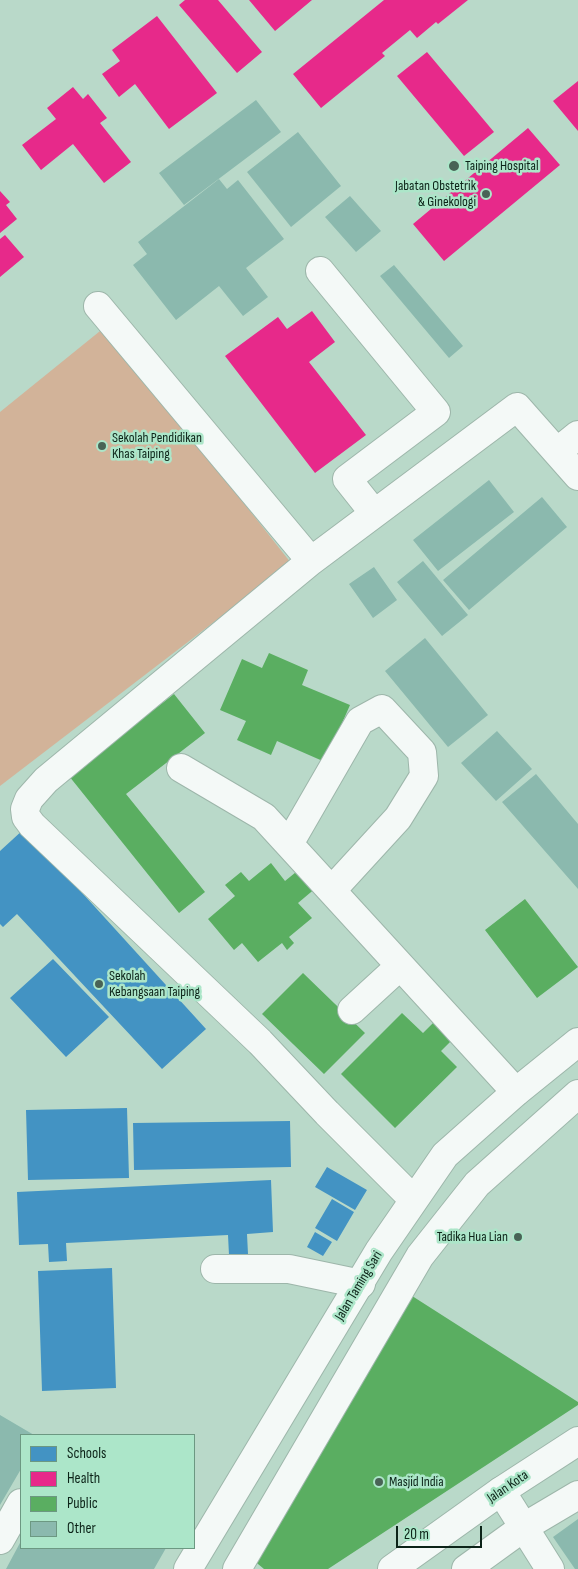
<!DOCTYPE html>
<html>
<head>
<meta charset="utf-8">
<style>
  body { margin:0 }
  #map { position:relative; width:578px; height:1569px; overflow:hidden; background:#b9d9c9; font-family:"Sofia Sans Condensed",sans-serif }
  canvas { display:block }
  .legend { position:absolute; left:20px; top:1434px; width:175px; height:115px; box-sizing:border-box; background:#ace6c9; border:1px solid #6c9882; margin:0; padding:6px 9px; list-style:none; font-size:15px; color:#0c2318 }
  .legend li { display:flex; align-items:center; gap:10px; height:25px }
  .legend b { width:25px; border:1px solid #6c9882 }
  .scale { position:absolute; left:396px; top:1526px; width:86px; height:22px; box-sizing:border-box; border:2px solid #0c2318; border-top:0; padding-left:6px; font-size:15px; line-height:18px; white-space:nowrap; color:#0c2318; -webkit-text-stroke:4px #ace6c9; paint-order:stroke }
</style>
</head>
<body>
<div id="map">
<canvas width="578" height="1569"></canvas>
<ul class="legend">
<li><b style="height:14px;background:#4393c3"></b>Schools</li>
<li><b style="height:14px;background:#e7298a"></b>Health</li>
<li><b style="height:14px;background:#5aae61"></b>Public</li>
<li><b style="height:14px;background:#8bb9ae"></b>Other</li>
</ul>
<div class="scale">20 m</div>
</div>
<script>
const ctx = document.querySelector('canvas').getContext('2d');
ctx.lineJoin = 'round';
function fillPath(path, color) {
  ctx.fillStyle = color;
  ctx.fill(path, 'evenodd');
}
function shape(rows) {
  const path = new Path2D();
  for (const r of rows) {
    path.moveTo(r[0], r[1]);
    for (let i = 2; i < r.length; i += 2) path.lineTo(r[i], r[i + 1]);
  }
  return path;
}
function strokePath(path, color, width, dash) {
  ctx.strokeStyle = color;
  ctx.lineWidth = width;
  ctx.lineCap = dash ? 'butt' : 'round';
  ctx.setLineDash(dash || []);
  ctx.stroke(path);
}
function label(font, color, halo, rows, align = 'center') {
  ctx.font = font + ' "Sofia Sans Condensed",sans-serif';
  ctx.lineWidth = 5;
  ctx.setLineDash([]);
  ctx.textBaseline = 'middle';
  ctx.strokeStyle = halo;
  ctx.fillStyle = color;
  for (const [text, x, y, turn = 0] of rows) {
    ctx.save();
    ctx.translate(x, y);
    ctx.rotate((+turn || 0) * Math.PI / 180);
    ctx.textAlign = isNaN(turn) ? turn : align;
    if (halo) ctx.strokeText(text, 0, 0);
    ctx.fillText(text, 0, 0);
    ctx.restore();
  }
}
const green = shape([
  [105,327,291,563,0,786,0,412]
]);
const schools = shape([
  [24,829,206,1029,162,1069,17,914,3,927,0,924,0,851],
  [53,959,109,1017,66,1057,10,998],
  [127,1108,129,1178,28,1180,26,1110],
  [290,1121,291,1167,134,1170,133,1123],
  [327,1167,367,1190,355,1210,315,1187],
  [271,1180,273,1232,247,1234,248,1254,229,1255,228,1235,66,1243,67,1261,49,1262,48,1244,19,1245,17,1192],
  [332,1199,354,1212,337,1241,315,1228],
  [315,1232,332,1242,323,1256,307,1247],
  [112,1268,116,1388,42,1391,38,1271]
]);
const health = shape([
  [185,0,218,0,262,52,237,73,179,5],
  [249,0,312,0,275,31],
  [384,0,468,0,438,24,436,22,417,38,410,30,382,53,385,56,321,108,293,74],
  [157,16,217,93,169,129,135,84,119,97,102,74,120,61,112,50],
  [427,52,494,132,464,156,397,76],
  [578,81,578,131,553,101],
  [73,87,83,99,88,94,107,118,100,123,131,162,104,183,73,144,41,170,22,145,56,119,47,108],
  [528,128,560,165,444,261,413,224],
  [0,191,10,202,6,205,17,219,0,233],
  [5,235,24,257,0,277,0,239],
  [312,311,335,342,309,362,366,435,315,473,225,356,278,317,287,329]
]);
const public = shape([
  [269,653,308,670,302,685,350,705,325,762,277,741,271,755,237,740,246,721,220,710,242,659,262,668],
  [174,694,205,733,126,794,205,892,179,913,69,776],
  [271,863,285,881,301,868,317,887,298,903,312,918,289,937,294,943,287,950,282,943,258,962,242,943,234,950,208,919,235,896,225,885,241,872,249,881],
  [525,899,578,967,537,998,485,930],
  [303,973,365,1033,324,1074,262,1014],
  [402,1013,423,1033,438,1018,456,1036,441,1051,457,1067,395,1128,341,1074],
  [409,1294,578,1402,578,1405,328,1569,264,1569,252,1559]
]);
const building = shape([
  [256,100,281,132,184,205,159,173],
  [298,132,341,186,291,227,247,172],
  [219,179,227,189,238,180,284,239,246,268,268,297,243,316,219,286,176,320,133,265,147,254,138,242],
  [350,196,381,231,356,252,325,217],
  [394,265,463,346,449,358,380,276],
  [489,480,514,512,438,571,413,540],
  [542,497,567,527,469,610,443,580],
  [423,561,468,615,442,636,397,582],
  [374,567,397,600,373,618,349,584],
  [425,638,488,715,448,747,385,671],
  [497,731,532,769,496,801,461,763],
  [536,774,578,824,578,889,502,802],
  [0,1415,34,1435,21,1435,21,1469,0,1505],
  [578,1519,578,1569,575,1569,553,1537],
  [21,1541,21,1548,166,1548,154,1569,6,1569]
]);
const minor = shape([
  [320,271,436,412,347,479,374,513],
  [98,306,311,561,517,407,578,476],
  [557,452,578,435],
  [311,561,46,780,29,799,25,809,26,817,32,825,260,1042,327,1113,413,1199],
  [181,768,264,817,516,1092],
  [289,844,360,721,382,709,422,752,424,776,398,818,332,890],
  [352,1010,400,966],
  [215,1269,289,1269,361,1284],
  [501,1491,550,1569],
  [0,1540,21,1503]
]);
const major = shape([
  [188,1569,379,1251,445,1155,516,1092,578,1042],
  [237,1569,420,1256,477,1184,578,1094],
  [392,1569,501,1491,578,1441],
  [466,1569,524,1527,578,1495]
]);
const markers = [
  [454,166,6,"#496356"],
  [486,194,5,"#496356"],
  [102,446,5,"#496356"],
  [99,984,5,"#496356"],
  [518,1237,5,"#496356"],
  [379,1482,5,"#496356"]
];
const poiNames = [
  ["Taiping Hospital",465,166],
  ["Jabatan Obstetrik",476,186,"right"],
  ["& Ginekologi",476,202,"right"],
  ["Sekolah Pendidikan",112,438],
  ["Khas Taiping",112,454],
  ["Sekolah",109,976],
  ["Kebangsaan Taiping",109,992],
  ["Tadika Hua Lian",508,1237,"right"],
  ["Masjid India",389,1482]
];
const streetNames = [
  ["Jalan Taming Sari",359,1286,-59],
  ["Jalan Kota",508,1487,-34]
];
fillPath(green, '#d2b399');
fillPath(schools, '#4393c3');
fillPath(health, '#e7298a');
fillPath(public, '#5aae61');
fillPath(building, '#8bb9ae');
strokePath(minor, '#9db6aa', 30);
strokePath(major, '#9db6aa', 30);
strokePath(minor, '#f4f9f7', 28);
strokePath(major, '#f4f9f7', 28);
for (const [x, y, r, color] of markers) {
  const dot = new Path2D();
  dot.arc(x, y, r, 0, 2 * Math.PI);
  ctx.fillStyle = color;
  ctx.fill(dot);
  strokePath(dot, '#ace6c9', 2);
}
label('14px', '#0c2318', '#ace6c9', poiNames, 'left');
label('14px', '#0c2318', '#ace6c9', streetNames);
</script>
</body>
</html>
